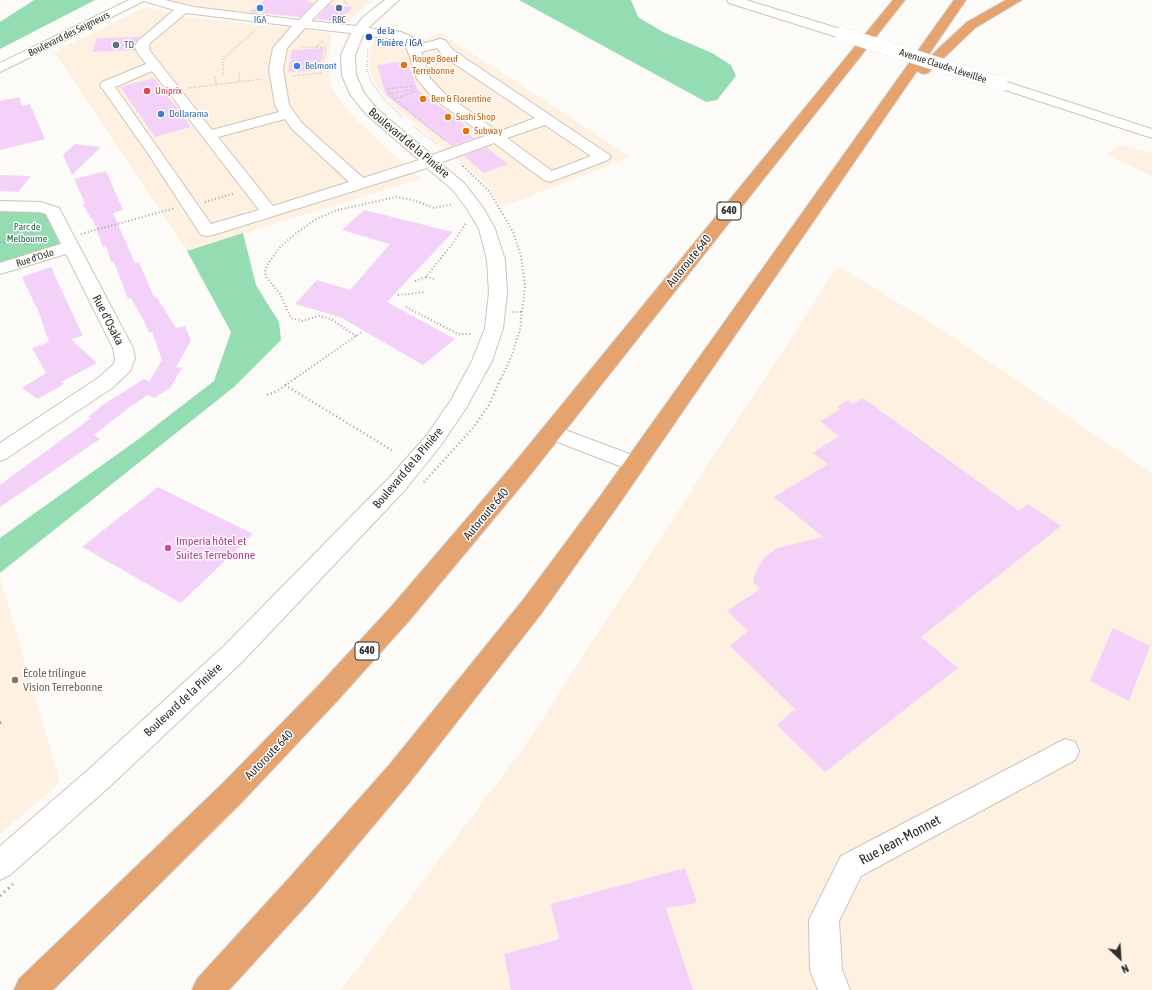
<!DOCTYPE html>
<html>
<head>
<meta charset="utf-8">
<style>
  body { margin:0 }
  #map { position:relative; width:1152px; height:990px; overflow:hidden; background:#fdfbf8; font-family:"Asap Condensed",sans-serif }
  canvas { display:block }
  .north { position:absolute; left:1100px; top:938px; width:40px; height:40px; -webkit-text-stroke:3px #fff; paint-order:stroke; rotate:155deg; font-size:11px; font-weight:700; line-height:16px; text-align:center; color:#312d28 }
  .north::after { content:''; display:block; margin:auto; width:14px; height:18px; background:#312d28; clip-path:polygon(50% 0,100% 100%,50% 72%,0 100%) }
</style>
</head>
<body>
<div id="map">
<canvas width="1152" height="990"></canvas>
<div class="north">N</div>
</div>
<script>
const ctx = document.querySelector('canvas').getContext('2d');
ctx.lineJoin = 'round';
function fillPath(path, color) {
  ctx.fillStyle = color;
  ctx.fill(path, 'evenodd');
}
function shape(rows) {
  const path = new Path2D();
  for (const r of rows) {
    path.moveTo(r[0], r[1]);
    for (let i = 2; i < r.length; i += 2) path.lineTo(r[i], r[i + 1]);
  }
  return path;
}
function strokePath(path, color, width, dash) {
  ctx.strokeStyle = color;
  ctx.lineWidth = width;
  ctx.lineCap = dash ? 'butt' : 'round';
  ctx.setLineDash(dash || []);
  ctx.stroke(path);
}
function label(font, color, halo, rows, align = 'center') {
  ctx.font = font + ' "Asap Condensed",sans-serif';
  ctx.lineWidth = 3;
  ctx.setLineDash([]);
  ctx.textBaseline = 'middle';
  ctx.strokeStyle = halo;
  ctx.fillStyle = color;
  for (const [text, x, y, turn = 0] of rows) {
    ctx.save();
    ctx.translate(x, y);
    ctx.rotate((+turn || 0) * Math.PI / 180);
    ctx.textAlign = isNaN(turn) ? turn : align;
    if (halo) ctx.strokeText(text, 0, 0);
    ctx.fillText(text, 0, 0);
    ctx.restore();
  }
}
const built = shape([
  [168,0,373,0,346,23,198,7],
  [146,7,188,17,332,33,328,58,330,80,334,93,351,115,420,179,187,251,54,52],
  [381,28,399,30,422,40,441,33,630,157,503,207,482,180,390,103,374,82,369,68,370,53,374,38],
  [1121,145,1152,153,1152,176,1105,154],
  [838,266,949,334,1152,474,1152,990,341,990,522,750],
  [0,577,60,782,0,835]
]);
const green = shape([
  [34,0,95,0,0,49,0,22],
  [519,0,631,0,638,17,663,32,712,53,731,65,736,76,717,100,706,102],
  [0,206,53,211,70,247,0,269],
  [243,233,256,285,279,322,281,340,234,387,0,573,0,538,140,438,214,381,231,332,187,251]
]);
const building = shape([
  [264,0,309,0,307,2,314,3,300,17,249,12],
  [329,5,353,7,339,21,316,19],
  [140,37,134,45,135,50,92,52,97,38],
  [324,48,319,70,288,72,292,50],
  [407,61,418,90,473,131,468,133,474,138,452,146,386,95,377,65],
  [154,78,191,127,155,137,120,87],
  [19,97,22,106,30,104,45,139,0,150,0,101],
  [75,144,101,147,72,175,63,155],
  [486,147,508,164,484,173,464,156],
  [106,171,123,210,113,213,135,263,139,262,154,297,156,296,176,328,185,326,191,341,176,367,182,368,170,388,154,398,148,395,130,407,94,435,100,439,0,507,0,485,91,418,88,417,104,404,144,379,149,382,162,360,152,332,149,333,145,323,131,298,128,299,114,262,111,262,106,246,103,247,92,218,91,219,83,204,85,203,74,179],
  [0,175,31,176,18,192,0,191],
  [364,210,453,232,387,302,455,339,423,365,340,317,295,304,317,280,350,290,390,244,342,230],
  [51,267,83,336,71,339,97,363,61,382,64,384,38,399,22,388,46,373,32,348,49,342,37,307,36,307,22,277],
  [863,398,1019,511,1028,504,1061,526,921,637,958,668,825,772,777,725,795,709,730,646,748,631,727,611,760,589,753,582,756,572,764,558,777,548,823,537,774,497,828,464,813,453,839,436,820,421,840,410,837,407,848,400,853,404],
  [158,487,253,534,181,603,82,547],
  [1113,628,1150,646,1129,701,1090,681],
  [685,868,697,903,666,908,693,990,511,990,504,954,559,939,551,904]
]);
const pathFar3 = shape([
  [344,2,348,4,347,5],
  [317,46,324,40],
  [368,49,367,70,371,82,385,100,402,117],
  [239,73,239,82],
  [223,75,223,59,255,30],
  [215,76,216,84],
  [293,76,321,73,326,47,300,47],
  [413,86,387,89,394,99,417,91],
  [189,88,263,79],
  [390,94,415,89],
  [394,99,445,141],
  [414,127,437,144],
  [461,164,464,167]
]);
const pathFar2 = shape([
  [463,166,490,192,513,232,521,256,525,286,520,330,512,355,501,379],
  [205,202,235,193],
  [81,234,175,208],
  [0,242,31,244],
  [426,277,434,279],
  [415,281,426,277,453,243,466,223],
  [398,295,426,292],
  [406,307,458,334,472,334],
  [513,312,523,312],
  [356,336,331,319,319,316,302,321,291,318,280,294,266,277,265,272,267,265,281,246,295,234,318,218,338,210,396,197,413,200,434,208,453,204],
  [294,379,363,331]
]);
const pathFar1 = shape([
  [285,385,393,451],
  [267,395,277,391,296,378],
  [424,482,473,428,489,405,501,378]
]);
const path = shape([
  [0,723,4,721],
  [0,896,13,884]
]);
const minor = shape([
  [129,0,165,0,194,7,299,20,319,0,332,0,311,21,356,26,363,17,385,0,399,0,368,28,401,32,412,37,418,45,440,39,445,40,453,50,608,154,611,157,608,160,550,182,544,180,494,143,440,163,464,183,484,209,495,229,505,260,507,293,503,328,492,361,466,408,441,445,405,490,242,662,108,788,10,875,0,880,0,846,88,770,224,646,389,478,427,435,451,400,472,361,485,328,489,293,487,260,479,229,468,210,452,189,427,168,213,235,207,236,201,235,147,152,100,85,102,82,146,64,137,52,135,46,138,41,174,10,144,1,0,72,0,63,129,0],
  [186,13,292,26,273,48,269,69,275,105,279,112,212,130,150,51,149,46,150,43,186,13],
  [305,28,351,33,341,55,342,75,350,94,367,115,419,160,363,178,302,123,289,105,283,69,287,48,305,28],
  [363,35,393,39,402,43,406,46,417,79,433,98,485,136,432,155,377,109,364,93,356,75,355,55,363,35],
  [437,48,443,56,535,118,498,132,443,92,430,78,421,52,437,48],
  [152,71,259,210,211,224,115,87,152,71],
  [285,119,292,129,349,182,273,206,218,137,285,119],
  [545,125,591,156,552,171,507,138,545,125],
  [727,0,746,0,847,31,848,34,842,38,837,37,729,3,727,0],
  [1001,80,1152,129,1152,138,996,87,994,84,996,81,1001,80],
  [0,201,41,202,59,208,133,348,135,358,130,371,112,388,7,458,0,461,0,443,98,378,114,364,115,358,113,348,66,254,0,274,0,263,61,244,46,214,39,212,0,211,0,201],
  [552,425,643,459,646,464,643,469,635,472,545,437,542,432,545,427,552,425],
  [1065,739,1075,742,1079,751,1075,760,861,876,839,921,842,970,850,990,818,990,810,970,809,920,841,856,1065,739]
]);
const highway = shape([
  [893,0,905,0,527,479,408,622,338,700,243,801,53,990,14,990,19,979,223,783,320,684,390,608,511,467,893,0],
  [954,0,966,0,923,63,967,22,1006,0,1022,0,975,28,928,73,923,74,917,71,617,507,541,614,410,782,312,899,229,990,192,990,197,979,290,877,390,764,523,600,601,495,954,0]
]);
const minorBridge = shape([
  [842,34,1001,84]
]);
const markers = [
  [260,8,4,"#3f7fe0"],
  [339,8,4,"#5c6f8a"],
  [369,37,4,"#1a4fb4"],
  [116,45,4,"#5c6f8a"],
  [404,65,4,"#e8710a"],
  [297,66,4,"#3f7fe0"],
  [147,91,4,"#e0444e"],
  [423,99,4,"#e8710a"],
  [161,114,4,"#3f7fe0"],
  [448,117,4,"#e8710a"],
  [466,131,4,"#e8710a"],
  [168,548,4,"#d1479c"],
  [15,680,4,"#8d6e63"]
];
const farShopnames = [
  ["IGA",260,20,"center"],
  ["Belmont",305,66],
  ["Dollarama",169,114]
];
const farServicenames = [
  ["RBC",339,20],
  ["TD",124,45,"left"]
];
const farTransitnames = [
  ["de la",377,31],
  ["Pinière / IGA",377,43]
];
const farStreetnames = [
  ["Boulevard des Seigneurs",69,34,-26],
  ["Avenue Claude-Léveillée",943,66,18],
  ["Rue d'Oslo",35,258,-18]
];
const farFoodnames = [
  ["Rouge Boeuf",412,59],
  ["Terrebonne",412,71],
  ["Ben & Florentine",431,99],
  ["Sushi Shop",456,117],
  ["Subway",474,131]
];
const farHealthnames = [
  ["Uniprix",155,91]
];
const farParknames = [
  ["Parc de",27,227],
  ["Melbourne",27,239]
];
const shields = [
  [729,211,24],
  [367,651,24]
];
const shieldNames = [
  ["640",729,211],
  ["640",367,651]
];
const streetNames = [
  ["Boulevard de la Pinière",409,143,40],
  ["Autoroute 640",689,261,-51],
  ["Rue d'Osaka",108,320,63],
  ["Boulevard de la Pinière",408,468,-50],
  ["Autoroute 640",486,514,-50],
  ["Boulevard de la Pinière",183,700,-43],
  ["Autoroute 640",269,755,-46]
];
const hotelNames = [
  ["Imperia hôtel et",176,541],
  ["Suites Terrebonne",176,555]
];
const educationNames = [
  ["École trilingue",23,673],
  ["Vision Terrebonne",23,687]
];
const nearStreetnames = [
  ["Rue Jean-Monnet",900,840,-28]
];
fillPath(built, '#fef1e1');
fillPath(green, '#94ddb3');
fillPath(building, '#f4d1f8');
strokePath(minor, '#cec3b6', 2);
strokePath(highway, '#d6d5d4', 2);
strokePath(pathFar3, '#a4a29e', 1.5, [0.5, 2]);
strokePath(pathFar2, '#a4a29e', 2, [1, 2.5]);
strokePath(pathFar1, '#a4a29e', 2.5, [1, 3]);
strokePath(path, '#a4a29e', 3, [1.5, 4]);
fillPath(minor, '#fff');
fillPath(highway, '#e5a46f');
strokePath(minorBridge, '#cec3b6', 14, []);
strokePath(minorBridge, '#fff', 14);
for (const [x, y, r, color] of markers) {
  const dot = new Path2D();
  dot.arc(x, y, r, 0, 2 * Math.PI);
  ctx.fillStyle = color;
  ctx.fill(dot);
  strokePath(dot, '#fff', 1.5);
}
label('10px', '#366cbe', '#fff', farShopnames, 'left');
label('10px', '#4e5e75', '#fff', farServicenames);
label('10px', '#164399', '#fff', farTransitnames, 'left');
label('10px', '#312d28', '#fff', farStreetnames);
label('10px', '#c56008', '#fff', farFoodnames, 'left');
label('10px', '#be3a42', '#fff', farHealthnames, 'left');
label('10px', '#215f40', '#fff', farParknames);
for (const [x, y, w] of shields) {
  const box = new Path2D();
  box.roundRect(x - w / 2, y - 9, w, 18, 3);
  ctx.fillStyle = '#fff';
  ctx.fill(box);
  strokePath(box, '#312d28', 1);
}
label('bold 11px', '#312d28', null, shieldNames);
label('12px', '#312d28', '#fff', streetNames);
label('12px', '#b23c85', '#fff', hotelNames, 'left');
label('12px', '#785e54', '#fff', educationNames, 'left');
label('14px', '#312d28', '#fff', nearStreetnames);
</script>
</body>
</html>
